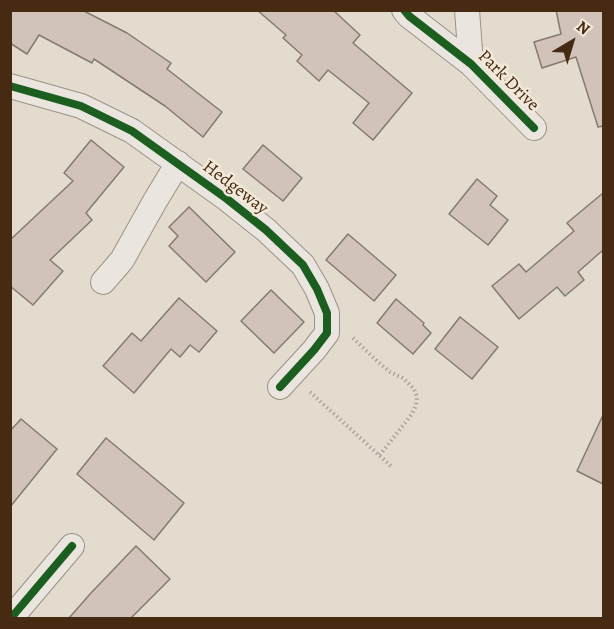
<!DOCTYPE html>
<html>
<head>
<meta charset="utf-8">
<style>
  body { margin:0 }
  #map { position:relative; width:614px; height:629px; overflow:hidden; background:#e3dbcd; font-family:Alegreya,serif }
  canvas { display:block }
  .frame { position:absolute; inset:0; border:12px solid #472a12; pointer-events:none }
  .north { position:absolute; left:542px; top:12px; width:60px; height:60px; -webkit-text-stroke:4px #f3e9d9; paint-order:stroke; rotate:38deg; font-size:16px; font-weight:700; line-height:24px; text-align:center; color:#472a12 }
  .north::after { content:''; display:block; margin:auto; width:21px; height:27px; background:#472a12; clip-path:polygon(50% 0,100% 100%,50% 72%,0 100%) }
</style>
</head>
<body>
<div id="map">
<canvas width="614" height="629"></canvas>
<div class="frame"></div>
<div class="north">N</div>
</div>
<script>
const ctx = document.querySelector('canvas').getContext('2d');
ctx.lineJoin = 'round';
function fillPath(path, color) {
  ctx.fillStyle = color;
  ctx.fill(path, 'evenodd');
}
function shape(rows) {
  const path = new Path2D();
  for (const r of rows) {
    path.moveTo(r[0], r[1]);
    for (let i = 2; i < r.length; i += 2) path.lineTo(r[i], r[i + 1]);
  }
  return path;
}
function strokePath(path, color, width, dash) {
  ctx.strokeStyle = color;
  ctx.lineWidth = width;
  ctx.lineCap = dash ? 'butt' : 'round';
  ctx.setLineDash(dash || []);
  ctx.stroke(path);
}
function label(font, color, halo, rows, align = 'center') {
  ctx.font = font + ' Alegreya,serif';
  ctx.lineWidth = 5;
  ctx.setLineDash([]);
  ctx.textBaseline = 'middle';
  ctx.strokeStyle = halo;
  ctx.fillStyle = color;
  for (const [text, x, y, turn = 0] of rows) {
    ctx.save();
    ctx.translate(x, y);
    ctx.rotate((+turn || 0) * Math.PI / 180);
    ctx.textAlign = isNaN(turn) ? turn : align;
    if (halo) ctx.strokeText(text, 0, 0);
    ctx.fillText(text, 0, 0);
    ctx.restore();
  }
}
const building = shape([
  [10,10,82,10,127,33,171,63,167,69,222,112,203,137,165,106,94,59,92,63,39,35,27,54,10,43,10,10],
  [257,10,333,10,360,35,353,43,412,93,373,140,353,123,369,103,328,70,319,81,297,61,302,55,283,38,286,35,257,10],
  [556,10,603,10,603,126,598,127,576,57,542,68,534,42,561,34,556,10],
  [91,140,124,167,86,213,92,220,50,260,63,271,33,305,10,286,10,240,73,181,64,173,91,140],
  [263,145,302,178,283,201,243,169,263,145],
  [477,179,497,196,490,205,508,220,488,245,449,214,477,179],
  [603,193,603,250,578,272,584,280,565,296,557,287,519,319,492,286,519,264,526,272,574,231,567,223,603,193],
  [189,207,235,252,206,282,169,246,178,236,169,227,189,207],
  [348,234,396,275,374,301,326,260,348,234],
  [271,290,304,322,274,353,241,321,271,290],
  [179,298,217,331,199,352,190,345,180,357,171,349,134,393,103,366,132,333,141,341,179,298],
  [396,299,424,323,423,325,431,333,413,354,377,323,396,299],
  [460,317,498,347,472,379,435,349,460,317],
  [603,415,603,484,577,471,603,415],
  [21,419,57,449,10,507,10,431,21,419],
  [106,438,184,503,154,540,77,474,106,438],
  [136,546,170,579,131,618,69,618,91,593,136,546]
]);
const path = shape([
  [353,338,378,362,390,372,403,378,414,389,417,397,416,405,412,414,379,456],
  [310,392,392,467]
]);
const street = shape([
  [404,10,409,16,471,64,534,128],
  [467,10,471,64],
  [10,86,81,106,132,131,227,199,266,230,303,265,317,289,327,313,327,333,314,350,280,387],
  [103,282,122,260,155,201,178,163],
  [11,618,72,546]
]);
const cycleway = shape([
  [404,10,409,16,471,64,534,128],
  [10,86,81,106,132,131,227,199,266,230,303,265,317,289,327,313,327,333,314,350,280,387],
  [11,618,72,546]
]);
const streetNames = [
  ["Park Drive",508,81,45],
  ["Hedgeway",235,188,37]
];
fillPath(building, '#d1c3b9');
strokePath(building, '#847b70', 1.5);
strokePath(street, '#9b9287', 26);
strokePath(path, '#aca59d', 4, [1.5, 3]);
strokePath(street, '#eae5de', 24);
strokePath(cycleway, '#1b5e20', 8);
label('18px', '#472a12', '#f3e9d9', streetNames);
</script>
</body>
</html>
